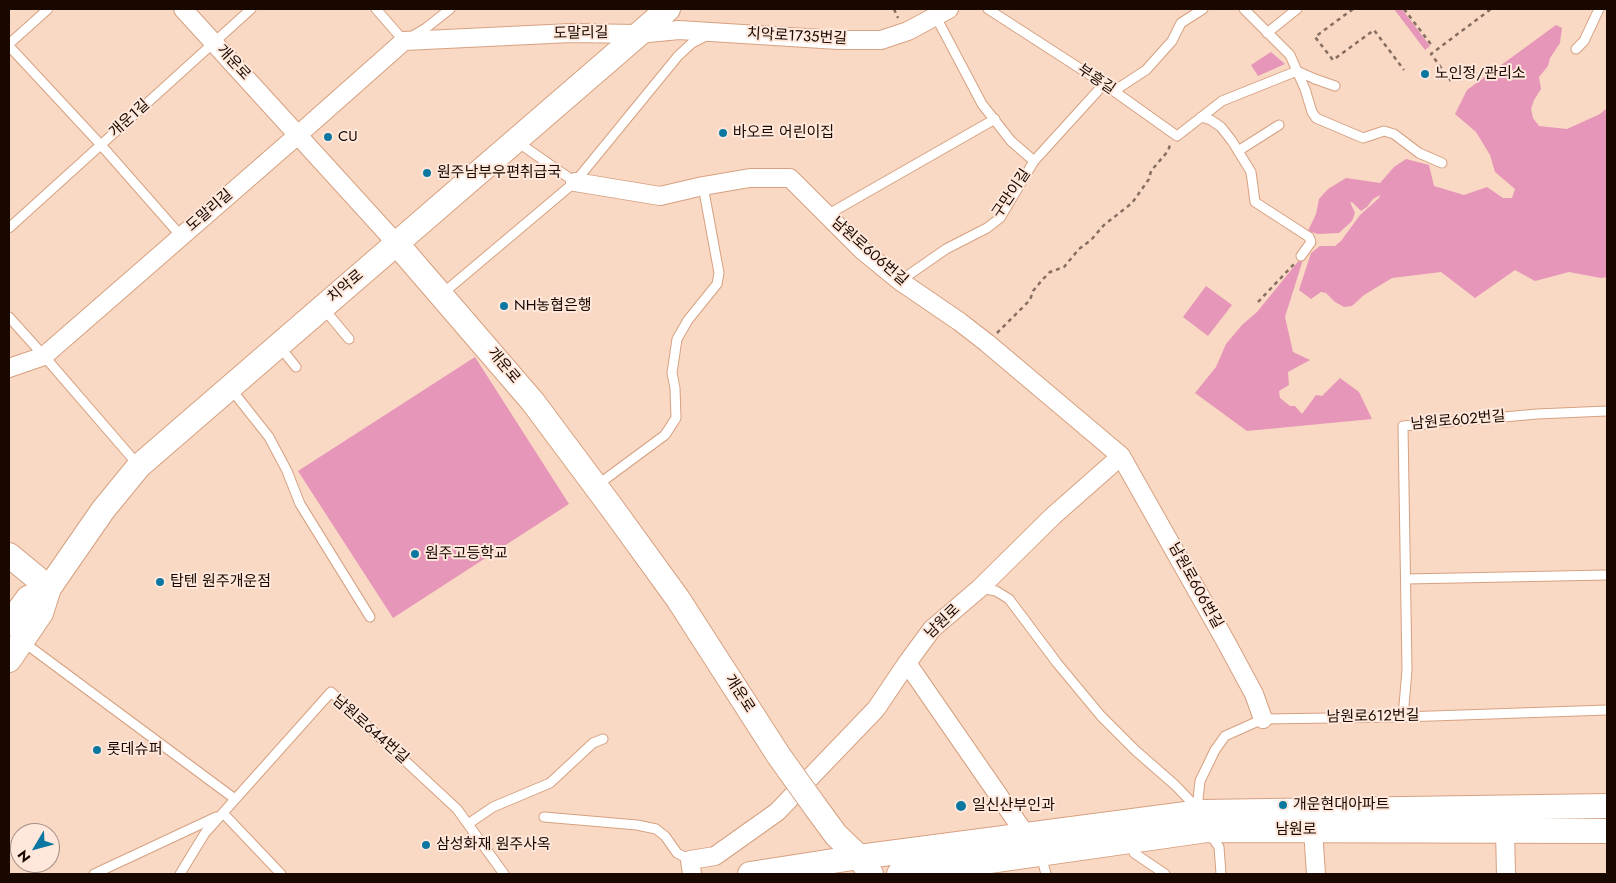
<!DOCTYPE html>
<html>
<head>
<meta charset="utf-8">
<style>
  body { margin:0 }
  #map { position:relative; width:1616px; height:883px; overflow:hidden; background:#f9d8c4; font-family:Jost,sans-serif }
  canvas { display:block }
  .frame { position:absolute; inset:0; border:10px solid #190800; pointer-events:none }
  .north { position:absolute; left:10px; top:823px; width:50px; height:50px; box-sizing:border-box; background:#ffe8db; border:1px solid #a38e83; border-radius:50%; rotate:233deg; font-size:14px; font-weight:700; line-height:20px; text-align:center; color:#190800 }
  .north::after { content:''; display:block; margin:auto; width:18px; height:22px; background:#0c78a2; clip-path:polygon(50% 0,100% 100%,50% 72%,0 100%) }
</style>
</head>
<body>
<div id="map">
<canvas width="1616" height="883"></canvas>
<div class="frame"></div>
<div class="north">N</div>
</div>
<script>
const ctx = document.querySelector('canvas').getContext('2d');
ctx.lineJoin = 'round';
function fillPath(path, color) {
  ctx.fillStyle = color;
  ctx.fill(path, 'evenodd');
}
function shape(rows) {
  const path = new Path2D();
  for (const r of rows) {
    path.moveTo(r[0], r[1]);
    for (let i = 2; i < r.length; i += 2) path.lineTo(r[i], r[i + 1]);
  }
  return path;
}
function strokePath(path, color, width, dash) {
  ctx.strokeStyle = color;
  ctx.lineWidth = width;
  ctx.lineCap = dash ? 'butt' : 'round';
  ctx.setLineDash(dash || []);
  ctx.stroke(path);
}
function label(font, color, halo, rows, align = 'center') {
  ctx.font = font + ' Jost,"Noto Sans KR",sans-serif';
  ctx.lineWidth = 4;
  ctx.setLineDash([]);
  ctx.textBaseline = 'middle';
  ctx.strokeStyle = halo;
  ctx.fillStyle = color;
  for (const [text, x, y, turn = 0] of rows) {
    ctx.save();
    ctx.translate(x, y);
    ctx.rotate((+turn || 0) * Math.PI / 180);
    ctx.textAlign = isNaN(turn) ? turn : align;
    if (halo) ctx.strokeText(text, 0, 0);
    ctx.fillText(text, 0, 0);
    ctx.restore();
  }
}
const green = shape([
  [1394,9,1402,9,1430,46,1425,50],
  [1556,25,1562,28,1560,43,1550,58,1548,66,1539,77,1541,89,1534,100,1531,109,1533,118,1539,126,1567,129,1600,114,1607,108,1607,277,1601,278,1569,272,1535,281,1515,270,1475,298,1441,272,1392,278,1364,295,1352,306,1344,307,1335,302,1326,293,1321,292,1311,299,1299,290,1311,253,1320,246,1335,246,1341,241,1360,215,1379,198,1380,195,1373,199,1367,207,1361,211,1353,203,1350,202,1355,213,1352,221,1339,233,1318,234,1308,231,1316,214,1319,199,1328,189,1346,178,1380,183,1394,167,1406,159,1429,165,1434,186,1464,195,1487,187,1503,198,1512,198,1515,189,1495,172,1490,155,1476,132,1455,114,1467,90],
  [1271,52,1285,64,1258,76,1251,65],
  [1305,253,1285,317,1293,352,1310,360,1288,372,1289,385,1279,391,1280,398,1290,406,1295,406,1302,414,1316,395,1322,396,1340,378,1359,392,1372,419,1247,431,1195,393,1216,367,1226,344,1242,325,1257,312],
  [1206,286,1232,305,1208,336,1183,317],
  [475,357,569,504,393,618,298,471]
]);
const path = shape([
  [894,9,898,18],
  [1353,9,1315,37,1333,60,1374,30,1404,70],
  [1404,9,1433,47],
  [1451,81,1431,54,1491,9],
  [1258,302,1295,263],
  [997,333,1030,300,1033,291,1043,279,1050,272,1064,267,1079,249,1091,240,1104,225,1132,203,1149,179,1151,171,1168,151,1170,145]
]);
const lane = shape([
  [376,9,404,41,426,28,450,9],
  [988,9,1104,84,1177,136,1222,101,1297,71],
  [1244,9,1290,55,1305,89,1312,112,1316,118,1363,138,1384,131,1394,134,1419,153,1442,163],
  [936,17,982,104,1011,141,1034,161],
  [1267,33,1297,9],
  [9,44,48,9],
  [9,46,101,145,181,236],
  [1576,49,1584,41,1599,9],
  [1297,71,1315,79,1335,86],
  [1114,91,1146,70,1172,41,1181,23,1203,9],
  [1201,117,1211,120,1221,127,1232,141,1251,172,1255,202,1309,237,1311,242,1301,256],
  [516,141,575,182],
  [1238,151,1279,125],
  [827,215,995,119],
  [9,228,251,9],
  [900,281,946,249,987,228,1000,218,1034,161,1104,84],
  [442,294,575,182,678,56,692,43,708,35],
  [324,309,349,339],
  [9,317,44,356,139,466],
  [280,347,296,367],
  [231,389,269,437,287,471,300,504,370,617],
  [596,486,665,435,676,418,675,388,672,373,677,339,688,320,717,284,719,273,703,186],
  [1406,579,1607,575],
  [980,588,996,591,1009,599,1057,663,1101,716,1136,751,1175,785,1198,809],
  [22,641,235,799],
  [1403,717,1407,670,1403,426,1537,414,1607,411],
  [1201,812,1198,799,1200,781,1215,750,1225,736,1263,719,1403,717,1607,710],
  [223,813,281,874],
  [544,817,637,825,656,829,665,836,677,853,690,860],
  [468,824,493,807,550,783,593,743,603,739],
  [1209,833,1219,847,1221,874],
  [1131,841,1134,853,1165,874],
  [1041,855,1046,874],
  [94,874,216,817],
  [180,874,205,833,331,692,457,809,504,874]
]);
const street = shape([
  [183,9,397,244],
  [575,182,660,196,703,186,750,178,790,178,862,250,900,281,960,322,987,343,1121,456,1226,642,1254,694,1263,719],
  [9,368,44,356,299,134,404,41,571,33,638,34,679,30,838,40,881,40,908,31,949,9],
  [907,663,1026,835],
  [1313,830,1316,874],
  [1505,831,1506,874],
  [692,874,690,860,715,856,777,812,876,709,907,663,932,629,980,588,1053,516,1121,456]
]);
const secondary = shape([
  [397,244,533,402,612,508,678,599,779,756],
  [9,555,49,588],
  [9,624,28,598,49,588],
  [9,660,41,613,49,588,103,510,139,466,668,9],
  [814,805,836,835,859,857,871,874],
  [750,874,859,857,1201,812,1607,806],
  [899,874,1207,830,1607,831]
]);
const secondaryBridge = shape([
  [779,756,814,805]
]);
const markers = [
  [1425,74,5,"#0c78a2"],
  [723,133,5,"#0c78a2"],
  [328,137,5,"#0c78a2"],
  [427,173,5,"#0c78a2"],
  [504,306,5,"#0c78a2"],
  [415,554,5,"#0c78a2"],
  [160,582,5,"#0c78a2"],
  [97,750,5,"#0c78a2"],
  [1283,805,5,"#0c78a2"],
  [961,806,6,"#0c78a2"],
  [426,845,5,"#0c78a2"]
];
const streetNames = [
  ["도말리길",581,34,-1],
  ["치악로1735번길",797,37,3],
  ["개운로",233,63,47],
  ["부흥길",1096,80,34],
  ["개운1길",130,119,-42],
  ["구만이길",1012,194,-56],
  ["도말리길",210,211,-41],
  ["남원로606번길",869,252,41],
  ["치악로",346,287,-40],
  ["개운로",503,366,50],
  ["남원로602번길",1458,421,-5],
  ["남원로606번길",1195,586,61],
  ["남원로",943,622,-44],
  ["개운로",739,694,57],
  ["남원로612번길",1373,717,-1],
  ["남원로644번길",370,730,41],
  ["남원로",1296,830]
];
const poiNames = [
  ["노인정/관리소",1435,74],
  ["바오르 어린이집",733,133],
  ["CU",338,137],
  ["원주남부우편취급국",437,173],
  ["NH농협은행",514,306],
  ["원주고등학교",425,554],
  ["탑텐 원주개운점",170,582],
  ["롯데슈퍼",107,750],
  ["개운현대아파트",1293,805],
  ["일신산부인과",972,806],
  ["삼성화재 원주사옥",436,845]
];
fillPath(green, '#e696b8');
strokePath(lane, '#d6a181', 11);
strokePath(street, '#d6a181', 20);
strokePath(secondary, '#d6a181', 26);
strokePath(path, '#866e60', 2.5, [4, 4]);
strokePath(lane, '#fff', 9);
strokePath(street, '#fff', 18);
strokePath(secondary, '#fff', 24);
strokePath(secondaryBridge, '#d6a181', 26, []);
strokePath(secondaryBridge, '#fff', 24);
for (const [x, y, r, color] of markers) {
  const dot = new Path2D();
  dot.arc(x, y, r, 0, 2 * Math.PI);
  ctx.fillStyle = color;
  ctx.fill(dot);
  strokePath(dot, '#ffe8db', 2);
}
label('15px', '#190800', '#ffe8db', streetNames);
label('15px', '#190800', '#ffe8db', poiNames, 'left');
</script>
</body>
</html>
